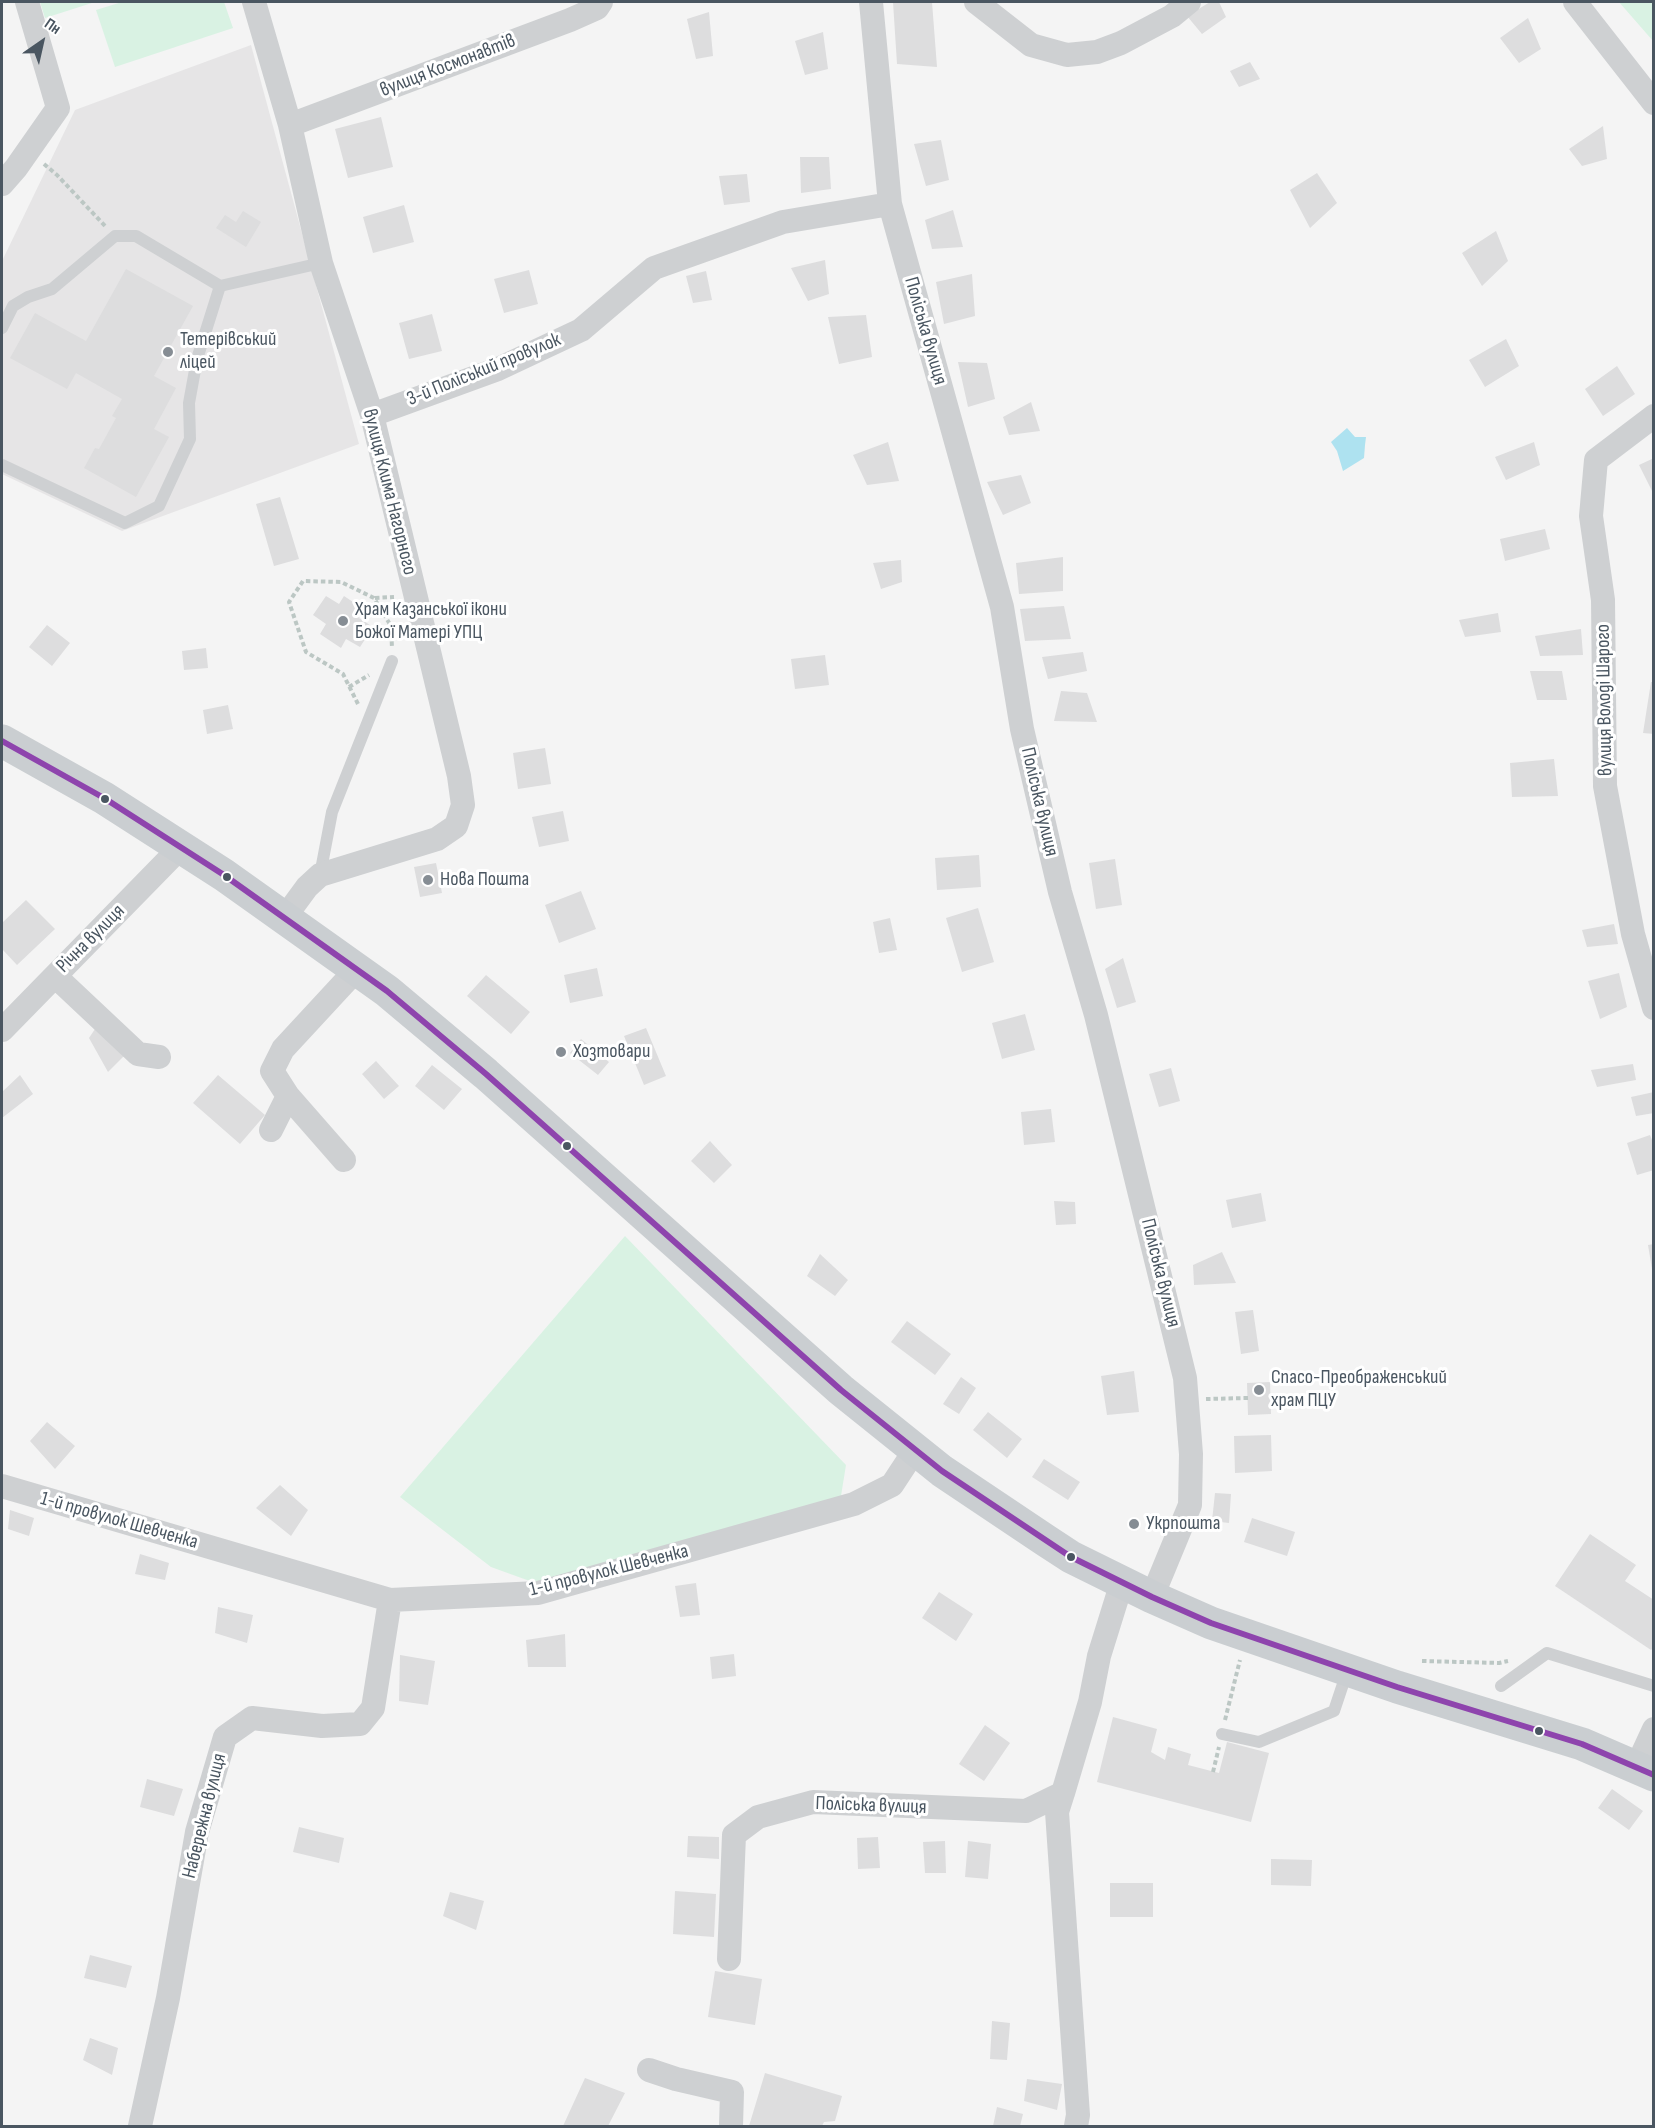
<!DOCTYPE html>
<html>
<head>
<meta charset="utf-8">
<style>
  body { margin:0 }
  #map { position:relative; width:1655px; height:2128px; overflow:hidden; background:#f4f4f4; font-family:"Sofia Sans Condensed",sans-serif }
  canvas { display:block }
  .frame { position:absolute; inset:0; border:3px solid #4a5661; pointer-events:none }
  .north { position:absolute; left:12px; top:12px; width:60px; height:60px; -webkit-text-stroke:4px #fff; paint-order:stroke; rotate:34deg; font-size:16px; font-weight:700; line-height:24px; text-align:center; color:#4a5661 }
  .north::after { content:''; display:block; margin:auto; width:21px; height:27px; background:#4a5661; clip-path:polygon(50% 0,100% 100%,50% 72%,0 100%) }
</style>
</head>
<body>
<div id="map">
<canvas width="1655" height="2128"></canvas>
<div class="frame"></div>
<div class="north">Пн</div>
</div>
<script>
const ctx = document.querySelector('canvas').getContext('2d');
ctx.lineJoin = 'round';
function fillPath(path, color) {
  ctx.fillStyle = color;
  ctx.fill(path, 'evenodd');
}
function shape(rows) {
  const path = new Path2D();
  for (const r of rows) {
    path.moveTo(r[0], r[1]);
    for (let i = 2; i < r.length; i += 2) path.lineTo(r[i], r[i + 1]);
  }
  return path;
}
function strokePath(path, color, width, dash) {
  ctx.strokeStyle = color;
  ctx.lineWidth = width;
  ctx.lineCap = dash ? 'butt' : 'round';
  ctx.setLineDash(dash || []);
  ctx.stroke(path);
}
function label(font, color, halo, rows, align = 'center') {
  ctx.font = font + ' "Sofia Sans Condensed",sans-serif';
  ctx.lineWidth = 6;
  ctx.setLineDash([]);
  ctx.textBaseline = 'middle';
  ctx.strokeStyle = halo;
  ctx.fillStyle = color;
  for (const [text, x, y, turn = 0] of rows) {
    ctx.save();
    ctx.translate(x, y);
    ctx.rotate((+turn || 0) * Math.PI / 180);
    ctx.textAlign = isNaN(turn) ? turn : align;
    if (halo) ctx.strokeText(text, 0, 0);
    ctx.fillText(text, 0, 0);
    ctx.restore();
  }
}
const education = shape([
  [251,45,359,444,122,531,2,474,2,261,75,110]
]);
const green = shape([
  [40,2,95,2,45,18],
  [122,2,224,2,233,28,115,67,96,10],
  [1619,2,1653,2,1653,41],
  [625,1236,846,1465,841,1496,538,1584,491,1567,400,1497]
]);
const water = shape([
  [1347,428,1355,437,1366,437,1365,445,1364,458,1343,471,1337,451,1331,442]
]);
const building = shape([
  [893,2,932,2,937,67,897,64],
  [1210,2,1219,2,1226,17,1202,34,1187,16],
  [709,12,713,56,696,59,687,19],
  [1528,18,1541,49,1519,63,1500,38],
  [823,32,828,69,805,75,795,41],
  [1250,62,1260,79,1239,87,1230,71],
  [381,117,393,167,348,178,335,129],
  [1603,126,1607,159,1582,166,1569,149],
  [941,140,949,180,926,186,914,144],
  [800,157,829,157,831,189,801,193],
  [1317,173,1337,203,1310,228,1290,190],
  [747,174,750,202,724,205,719,176],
  [404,205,414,242,373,253,363,217],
  [953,210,963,247,932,249,925,220],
  [243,211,261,222,246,247,216,228,225,215,236,222],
  [1496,231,1508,261,1482,286,1462,253],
  [825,260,829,294,808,301,791,268],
  [126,269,193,306,154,376,176,388,154,429,169,437,136,497,84,468,95,448,99,449,116,418,112,416,122,399,76,373,67,389,10,358,35,313,86,341],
  [529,270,538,304,504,313,494,279],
  [706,271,712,300,693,303,686,276],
  [972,274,975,316,944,324,936,282],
  [432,314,442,351,409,359,399,323],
  [866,315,872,357,839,364,828,317],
  [1506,339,1519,366,1485,387,1469,360],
  [958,362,987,363,995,399,968,407],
  [1617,366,1635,394,1603,416,1585,389],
  [1031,402,1040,431,1009,435,1003,417],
  [888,442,899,481,867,485,853,455],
  [1534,442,1540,465,1506,480,1495,457],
  [1654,458,1654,495,1639,465],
  [1021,475,1031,503,1003,515,987,482],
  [280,497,299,559,274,566,256,504],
  [1545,529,1550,549,1505,561,1500,539],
  [1063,557,1063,591,1019,594,1016,563],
  [901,560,902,582,881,589,873,563],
  [326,596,339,604,344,596,365,610,359,618,373,627,360,647,346,639,341,648,320,634,326,624,313,615],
  [1064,606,1071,639,1025,641,1020,609],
  [1498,613,1501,632,1465,637,1459,620],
  [47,625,70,643,52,666,29,647],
  [1581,629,1583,655,1540,656,1535,636],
  [206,648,208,668,184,670,182,651],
  [1083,652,1087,671,1048,679,1042,657],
  [825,655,829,685,795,689,791,659],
  [1530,671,1562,671,1567,700,1537,700],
  [1651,682,1654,682,1654,734,1643,733],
  [1061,691,1087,693,1097,722,1054,721],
  [228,705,233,729,207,734,203,710],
  [545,748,551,784,518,789,513,753],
  [1554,759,1558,796,1512,797,1510,763],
  [563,811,569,841,539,847,532,817],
  [979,855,981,887,937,890,935,858],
  [1115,859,1122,905,1096,909,1089,863],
  [436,863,442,893,420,897,414,867],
  [581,891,596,929,559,943,545,905],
  [26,900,55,929,17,965,2,949,2,923],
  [978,908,994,962,962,972,946,918],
  [890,918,897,950,879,953,873,922],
  [1614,924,1618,944,1587,947,1582,930],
  [1123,958,1136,1002,1117,1008,1105,969],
  [597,968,603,996,570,1003,564,975],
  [1619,973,1627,1007,1600,1019,1588,981],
  [486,975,530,1012,511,1034,467,996],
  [1025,1014,1035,1050,1002,1059,992,1023],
  [97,1026,125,1055,108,1072,89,1038],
  [646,1028,666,1076,644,1085,624,1036],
  [581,1039,609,1062,598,1075,570,1053],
  [376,1061,399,1086,384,1099,362,1074],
  [1633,1064,1636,1080,1597,1087,1591,1070],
  [432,1065,462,1089,444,1110,415,1086],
  [1171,1068,1180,1101,1159,1107,1149,1074],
  [20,1075,33,1094,2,1118,2,1092],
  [218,1075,265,1115,240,1144,193,1103],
  [1654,1092,1654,1113,1636,1116,1631,1097],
  [1051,1109,1055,1142,1024,1145,1021,1112],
  [1650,1135,1654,1145,1654,1170,1637,1175,1627,1143],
  [710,1141,732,1165,714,1183,691,1161],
  [1261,1193,1266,1221,1232,1228,1226,1200],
  [1054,1201,1075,1202,1076,1224,1056,1225],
  [1654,1244,1654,1269,1652,1269,1648,1245],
  [1222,1252,1236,1283,1194,1285,1193,1265],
  [820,1254,848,1280,835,1296,807,1276],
  [1253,1310,1259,1351,1241,1354,1235,1312],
  [907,1321,951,1354,935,1375,891,1342],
  [1134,1371,1139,1412,1107,1415,1101,1376],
  [961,1377,976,1388,959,1414,943,1404],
  [1270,1382,1271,1414,1248,1415,1247,1383],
  [988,1412,1022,1439,1007,1458,973,1430],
  [47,1422,75,1446,55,1469,30,1441],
  [1271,1435,1272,1471,1235,1473,1234,1436],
  [1044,1459,1080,1482,1068,1500,1032,1477],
  [280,1485,308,1510,291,1536,256,1508],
  [1215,1493,1231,1494,1229,1523,1212,1521],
  [10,1510,34,1518,29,1536,8,1529],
  [1252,1518,1295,1532,1287,1556,1244,1542],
  [1590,1534,1636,1565,1625,1581,1654,1600,1654,1647,1651,1650,1555,1586],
  [140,1554,169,1563,165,1580,135,1574],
  [696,1583,700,1615,680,1617,675,1586],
  [939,1592,973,1614,956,1641,922,1618],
  [218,1607,253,1615,247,1643,215,1633],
  [565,1634,566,1667,528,1667,526,1640],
  [734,1654,736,1676,712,1679,710,1657],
  [400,1655,435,1661,428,1705,399,1701],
  [1113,1717,1157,1729,1151,1752,1165,1760,1168,1747,1191,1754,1188,1765,1219,1773,1227,1742,1269,1753,1251,1822,1097,1782],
  [985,1725,1010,1743,984,1781,959,1764],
  [147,1779,183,1789,174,1816,140,1807],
  [1612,1789,1643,1811,1629,1830,1598,1808],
  [299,1827,344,1838,339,1863,293,1852],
  [688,1836,719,1837,719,1859,687,1857],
  [878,1837,880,1868,858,1869,857,1838],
  [945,1841,946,1873,925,1873,923,1842],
  [968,1841,991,1844,988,1879,965,1877],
  [1271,1859,1312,1860,1311,1886,1271,1885],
  [1110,1883,1153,1883,1153,1917,1110,1917],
  [675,1891,716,1894,714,1937,673,1934],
  [450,1892,484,1901,476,1930,443,1916],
  [90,1955,132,1966,126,1988,84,1978],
  [715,1971,762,1979,755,2025,708,2017],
  [992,2021,1010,2023,1007,2060,990,2059],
  [90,2038,118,2048,112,2075,83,2060],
  [765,2073,842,2096,835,2121,824,2122,822,2126,749,2126],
  [585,2078,625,2093,608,2126,563,2126],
  [1027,2079,1062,2084,1057,2110,1024,2101],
  [997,2107,1023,2114,1020,2126,993,2126]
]);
const path = shape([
  [44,164,57,175,106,227],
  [375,598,394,597],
  [349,687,369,675],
  [358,704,343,674,306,652,289,602,303,581,341,582,374,598,391,626,392,648],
  [1206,1399,1248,1398],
  [1422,1661,1499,1663,1508,1661],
  [1225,1720,1240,1660],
  [1213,1772,1219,1747]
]);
const lane = shape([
  [2,328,13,306,28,297,52,289,115,236,136,236,220,286,321,263],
  [2,465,125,523,159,506,190,439,189,403,197,359,220,286],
  [320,875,332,812,392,661],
  [1501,1686,1547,1653,1654,1686],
  [1222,1734,1259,1742,1334,1711,1347,1672]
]);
const street = shape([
  [254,2,290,125,321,263,372,415,459,776,463,805,456,826,437,839,320,875,307,887,285,917],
  [871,2,890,204,1002,607,1022,729,1060,892,1096,1015,1185,1378,1191,1454,1190,1505,1152,1597],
  [976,2,1031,45,1067,55,1097,52,1121,43,1172,16,1189,2],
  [1575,2,1654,103],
  [290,125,570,20,597,8,601,2],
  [2,184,16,168,58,108,27,2],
  [372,415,498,369,581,330,654,268,783,222,890,204],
  [1654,416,1596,460,1591,516,1603,600,1605,786,1633,934,1654,1008],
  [55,976,138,1054,159,1057],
  [2,1030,181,847],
  [271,1130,288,1096],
  [344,1160,288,1096,272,1071,283,1049,357,969],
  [2,1486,390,1600,538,1593,854,1504,892,1485,915,1450],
  [1636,1768,1654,1729],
  [1063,1793,1057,1812,1078,2115,1076,2126],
  [729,1959,734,1835,758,1817,813,1802,1026,1811,1063,1793,1090,1702,1099,1656,1122,1582],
  [649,2070,676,2079,732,2092,731,2126],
  [140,2126,168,1998,197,1832,225,1737,252,1718,322,1726,360,1724,373,1708,390,1600]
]);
const primary = shape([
  [2,741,104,798,224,875,387,991,486,1074,841,1390,942,1471,1045,1540,1071,1557,1152,1597,1211,1623,1397,1687,1582,1744,1654,1775]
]);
const bus1 = shape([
  [2,741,104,798,224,875,387,991,486,1074,841,1390,942,1471,1071,1557,1152,1597,1211,1623,1397,1687,1582,1744,1654,1775]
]);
const markers = [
  [168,352,6,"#868d94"],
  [343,621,6,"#868d94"],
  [105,799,5,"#4a5661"],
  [227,877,5,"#4a5661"],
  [428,880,6,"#868d94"],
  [561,1052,6,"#868d94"],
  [567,1146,5,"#4a5661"],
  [1259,1390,6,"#868d94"],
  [1134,1524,6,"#868d94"],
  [1071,1557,5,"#4a5661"],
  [1539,1731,5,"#4a5661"]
];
const streetNames = [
  ["вулиця Космонавтів",448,66,-21],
  ["Поліська вулиця",925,331,74],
  ["3-й Поліський провулок",484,370,-22],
  ["вулиця Клима Нагорного",389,492,76],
  ["вулиця Володі Шарого",1605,700,-91],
  ["Поліська вулиця",1039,802,77],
  ["Річна вулиця",91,939,-45],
  ["Поліська вулиця",1160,1273,76],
  ["1-й провулок Шевченка",119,1521,16],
  ["1-й провулок Шевченка",609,1571,-14],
  ["Поліська вулиця",871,1806,2],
  ["Набережна вулиця",205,1816,-76]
];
const poiNames = [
  ["Тетерівський",180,340],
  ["ліцей",180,363],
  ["Храм Казанської ікони",355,610],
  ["Божої Матері УПЦ",355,633],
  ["Нова Пошта",440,880],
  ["Хозтовари",573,1052],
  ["Спасо-Преображенський",1271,1378],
  ["храм ПЦУ",1271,1401],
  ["Укрпошта",1146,1524]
];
fillPath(education, '#e6e5e6');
fillPath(green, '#d9f2e3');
fillPath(water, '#aee2f0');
fillPath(building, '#ddddde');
strokePath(path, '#bcc7c4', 4, [4.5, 3]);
strokePath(lane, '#ced0d2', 12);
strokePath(street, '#ced0d2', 24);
strokePath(primary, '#caced1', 33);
strokePath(bus1, '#8e44ad', 6);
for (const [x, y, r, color] of markers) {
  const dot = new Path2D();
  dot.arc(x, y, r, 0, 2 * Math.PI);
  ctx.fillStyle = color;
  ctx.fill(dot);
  strokePath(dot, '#fff', 2);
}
label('20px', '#4a5661', '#fff', streetNames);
label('20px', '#4a5661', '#fff', poiNames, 'left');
</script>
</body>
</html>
